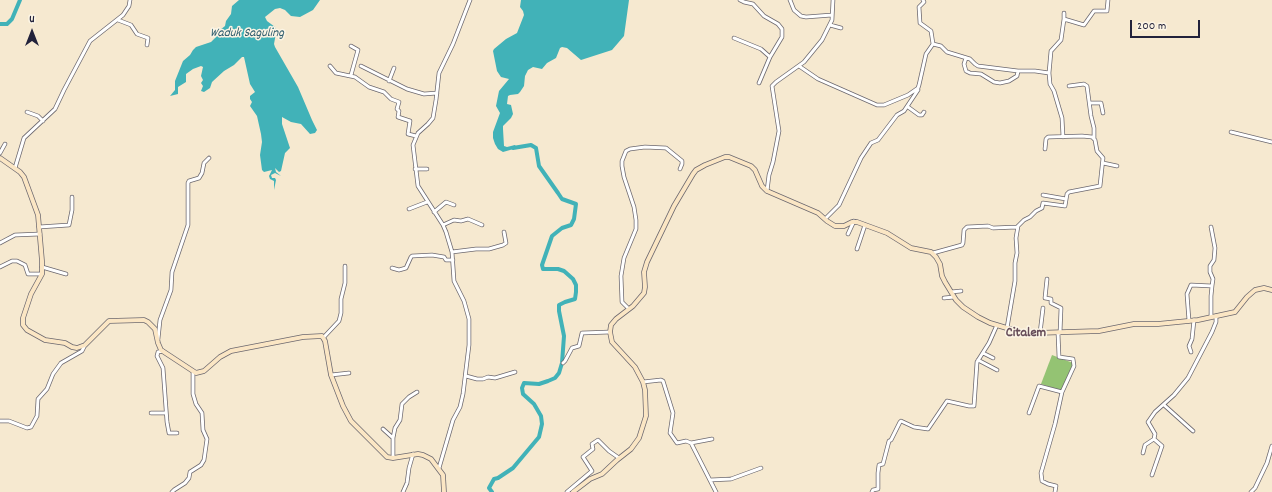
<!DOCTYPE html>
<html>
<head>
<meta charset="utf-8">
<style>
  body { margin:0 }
  #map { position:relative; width:1272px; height:492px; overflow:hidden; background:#f6e9d0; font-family:Dekko,sans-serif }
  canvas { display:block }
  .north { position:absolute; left:12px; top:12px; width:40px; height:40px; -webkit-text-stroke:3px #fcf5e5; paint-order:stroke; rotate:0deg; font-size:11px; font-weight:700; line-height:16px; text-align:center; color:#22223b }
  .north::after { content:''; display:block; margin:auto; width:14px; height:18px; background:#22223b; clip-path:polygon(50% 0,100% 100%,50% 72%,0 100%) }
  .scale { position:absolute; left:1130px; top:20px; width:70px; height:18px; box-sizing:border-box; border:2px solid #22223b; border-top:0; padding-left:5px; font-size:12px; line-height:14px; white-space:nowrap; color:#22223b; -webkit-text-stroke:3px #fcf5e5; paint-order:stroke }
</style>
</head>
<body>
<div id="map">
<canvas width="1272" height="492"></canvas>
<div class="north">U</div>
<div class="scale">200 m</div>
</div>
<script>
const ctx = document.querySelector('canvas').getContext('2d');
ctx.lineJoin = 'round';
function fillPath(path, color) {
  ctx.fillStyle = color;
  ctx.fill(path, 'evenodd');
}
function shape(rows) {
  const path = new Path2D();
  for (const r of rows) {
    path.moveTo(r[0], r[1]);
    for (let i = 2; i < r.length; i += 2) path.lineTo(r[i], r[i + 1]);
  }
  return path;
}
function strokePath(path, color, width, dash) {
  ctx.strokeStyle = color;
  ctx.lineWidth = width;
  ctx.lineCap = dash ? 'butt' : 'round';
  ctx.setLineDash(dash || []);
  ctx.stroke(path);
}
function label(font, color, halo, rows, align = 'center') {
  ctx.font = font + ' Dekko,sans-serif';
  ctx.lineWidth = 3;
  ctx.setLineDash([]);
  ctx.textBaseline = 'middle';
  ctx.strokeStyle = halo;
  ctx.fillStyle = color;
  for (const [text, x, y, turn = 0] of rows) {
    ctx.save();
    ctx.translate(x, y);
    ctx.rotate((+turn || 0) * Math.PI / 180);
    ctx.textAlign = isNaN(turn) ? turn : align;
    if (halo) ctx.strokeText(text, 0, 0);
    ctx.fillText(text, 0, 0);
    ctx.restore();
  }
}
const green = shape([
  [1052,355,1073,363,1062,391,1041,384]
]);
const water = shape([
  [239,0,320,0,313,10,300,17,291,16,285,10,280,8,275,9,265,17,267,21,275,27,276,33,274,44,275,47,298,87,312,120,317,130,315,133,310,134,301,124,291,122,282,117,282,124,290,148,285,153,281,171,279,172,275,168,276,172,281,176,275,173,271,175,272,178,275,178,276,180,274,190,274,181,270,179,269,176,272,170,264,172,262,170,260,155,262,142,261,134,257,116,250,106,252,102,250,99,250,96,255,92,250,84,244,57,242,57,234,65,224,71,212,82,210,88,204,92,201,91,203,86,201,83,203,80,201,76,203,67,201,66,193,69,186,74,186,82,178,87,178,94,170,96,175,90,175,81,183,61,190,55,193,50,196,47,211,42,216,37,220,30,225,26,226,21,231,14,232,6],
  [521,0,629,0,624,36,612,50,581,60,567,48,562,47,560,48,556,58,547,63,542,69,533,67,528,70,525,76,524,86,520,92,518,94,510,95,508,96,507,104,511,105,513,114,511,118,503,126,503,129,504,146,507,147,515,145,517,148,503,152,498,149,495,144,493,138,493,132,500,113,496,106,499,91,509,79,501,77,497,71,493,51,494,49,506,39,517,33,524,15,523,11,520,7]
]);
const river = shape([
  [0,24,7,24,12,19,20,0],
  [492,492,489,488,494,479,498,478,513,468,539,437,542,424,541,416,534,404,523,394,522,388,524,383,539,384,548,381,555,378,559,373,562,363,564,336,559,311,559,305,565,302,575,299,576,292,576,285,573,279,564,271,558,269,543,269,542,265,552,236,562,228,571,225,574,219,576,204,562,199,558,193,539,166,536,148,531,145,513,148]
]);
const street = shape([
  [790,0,794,10,801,16,806,17,832,15],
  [1064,19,1064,13],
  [118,20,131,25,137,34,148,38,147,45],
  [830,25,841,28],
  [734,38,761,49,770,57,782,37,782,29,778,24,764,16,753,4,744,2,740,0],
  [933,44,941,46,947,52,970,59,975,64,978,66,1018,71,1035,71,1049,73,1050,84,1054,91,1062,118,1063,137],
  [966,58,964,64,966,71,970,73,981,74,994,82,1000,83,1009,81,1017,76,1018,71],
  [330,66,336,73,355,77,369,87,384,92,391,99,399,102,397,109,399,111,398,117,410,121,408,134,416,136],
  [361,66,407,89,424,94,437,93],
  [799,66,818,79,877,105,884,105,908,95,918,88,919,85,926,54,933,44,931,31,920,23,919,7,924,2,923,0],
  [1049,73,1051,51,1061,40,1064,19,1084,25,1094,11,1107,11,1108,0],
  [351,75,358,50,351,46],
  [389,81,394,68],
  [759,83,770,57],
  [1069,86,1084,84,1087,86,1091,116,1094,128,1094,139],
  [1090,103,1101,103,1103,113],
  [908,107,919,115,922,115,924,112],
  [27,112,38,116,43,121],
  [1231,132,1272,142],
  [0,153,5,144],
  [1103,163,1117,166],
  [15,168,24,138,55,109,64,90,90,41,123,15,129,6,130,0],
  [415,169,427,169],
  [767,191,769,175,773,162,779,131,772,86,776,82,804,62,822,40,832,20,833,0],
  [1043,195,1066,199],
  [409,209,427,202],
  [434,212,446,202,454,205],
  [825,219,839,205,861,158,871,143,878,140,897,115,904,111,918,90],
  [443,225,454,220,461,221,468,219,482,225],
  [39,227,69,225,72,210,72,197],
  [1211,227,1215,248,1214,260,1210,266,1210,272,1213,279,1212,286],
  [848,234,854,221],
  [0,243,15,235,40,234],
  [857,249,865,225],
  [452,252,476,249,489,249,503,245,506,243,504,232],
  [933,253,962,245,963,243,964,230,967,227,988,226,993,228,1017,227,1024,220,1030,217,1036,211,1042,208,1043,203,1065,206,1067,194,1069,192,1100,186,1103,158,1097,151,1095,140,1092,137,1082,136,1048,137,1046,139,1045,149],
  [0,267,12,261,17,261,25,265,28,274,42,274],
  [42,267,66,274],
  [392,268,399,270,406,268,411,257,412,256,432,255,444,257,446,260,453,260],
  [1047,279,1045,298,1051,299,1051,303,1061,308,1060,333],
  [951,292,961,291],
  [944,298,954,297],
  [629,309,622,302,621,276,624,258,636,229,636,220,634,207,624,177,622,166,622,161,626,151,630,149,645,147,666,148,682,161,682,164,680,169],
  [1189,321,1187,294,1191,285,1212,286,1211,296,1211,317],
  [1007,328,1015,281,1015,263,1017,253,1016,238,1018,226],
  [1040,333,1043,308],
  [323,338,339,321,341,313,341,299,345,283,345,266],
  [158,339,160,320,171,290,172,272,188,225,188,183,189,181,199,178,202,173,204,163,209,158],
  [163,351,158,352,157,356,163,368,167,422,169,433,177,433],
  [1191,352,1189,346,1192,339,1194,320],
  [983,353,993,358],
  [978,360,997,370],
  [563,363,565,361,572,348,579,346,582,333,610,332],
  [331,375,349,373],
  [466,376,477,379,483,379,488,377,495,378,515,372],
  [643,382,661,380,663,381,673,413,670,433,677,443,686,441,691,443,716,492],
  [1164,405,1193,431],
  [151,413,166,413],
  [1029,413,1039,386,1062,392],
  [0,421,9,421,27,428,31,427,37,416,38,399,47,389,53,374,61,363,82,351,85,345],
  [383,429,393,438],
  [691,443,712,439],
  [1143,453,1145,445,1154,439,1155,434,1148,422,1155,412,1174,395,1188,378,1212,332,1216,322,1216,316],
  [393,458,393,438,395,428,400,420,402,404,409,397,417,392],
  [439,468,453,420,460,407,463,394,469,345,469,319,464,301,454,281,452,252,446,232,443,225,418,186,413,145,418,133,428,124,433,118,436,100,439,73,453,44,470,0],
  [1152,475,1162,446,1154,439],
  [710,480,731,479,761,468],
  [172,492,174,490,185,483,189,478,190,472,201,465,204,460,207,439,203,430,202,413,196,404,193,394,193,373],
  [403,492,407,483,409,468,413,454],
  [567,492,592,471,583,457,593,449,592,444,598,440,609,451,619,458],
  [872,492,873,490,878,489,878,473,879,465,883,464,889,441,891,440,900,422,901,421,914,427,928,429,947,401,969,406,974,406,977,362,989,343,997,325],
  [1055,492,1056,486,1048,484,1042,481,1041,473,1055,424,1062,392,1074,366,1073,359,1059,357,1058,333],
  [1251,492,1255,488,1267,463,1272,446]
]);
const secondary = shape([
  [0,158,20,172,24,177,38,215,42,261,42,274,31,294,23,318,23,325,27,330,45,340,65,343,72,347,77,348,85,345,109,321,144,320,148,322,155,329,158,343,161,350,196,373,204,371,220,357,231,351,303,337,322,336,325,341,331,375,343,406,351,421,387,457,393,458,418,454,423,455,431,459,443,475,444,492],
  [573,492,590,479,602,474,617,460,631,449,639,438,646,416,645,390,643,382,635,367,612,342,610,332,611,325,616,319,633,306,644,293,645,287,644,272,647,262,674,206,693,174,696,170,705,165,725,157,729,157,751,166,755,170,762,186,767,191,818,213,827,221,835,226,844,226,852,222,857,222,887,233,911,248,931,252,936,257,940,264,942,276,945,282,956,300,963,307,978,317,990,323,1020,332,1036,333,1099,331,1134,324,1158,324,1198,320,1235,312,1247,297,1255,290,1264,288,1272,290]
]);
const waterNames = [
  ["Waduk Saguling",247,34]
];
const quarterNames = [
  ["Citalem",1026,334]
];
fillPath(green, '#94c373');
fillPath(water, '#41b2b8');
strokePath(river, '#41b2b8', 4);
strokePath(street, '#6c686f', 4.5);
strokePath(secondary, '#6c686f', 5.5);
strokePath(street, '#fff', 3);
strokePath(secondary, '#fbe6c4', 4);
label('italic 13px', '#2e5c6d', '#fcf5e5', waterNames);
label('bold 14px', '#664d59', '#fcf5e5', quarterNames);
</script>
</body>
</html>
